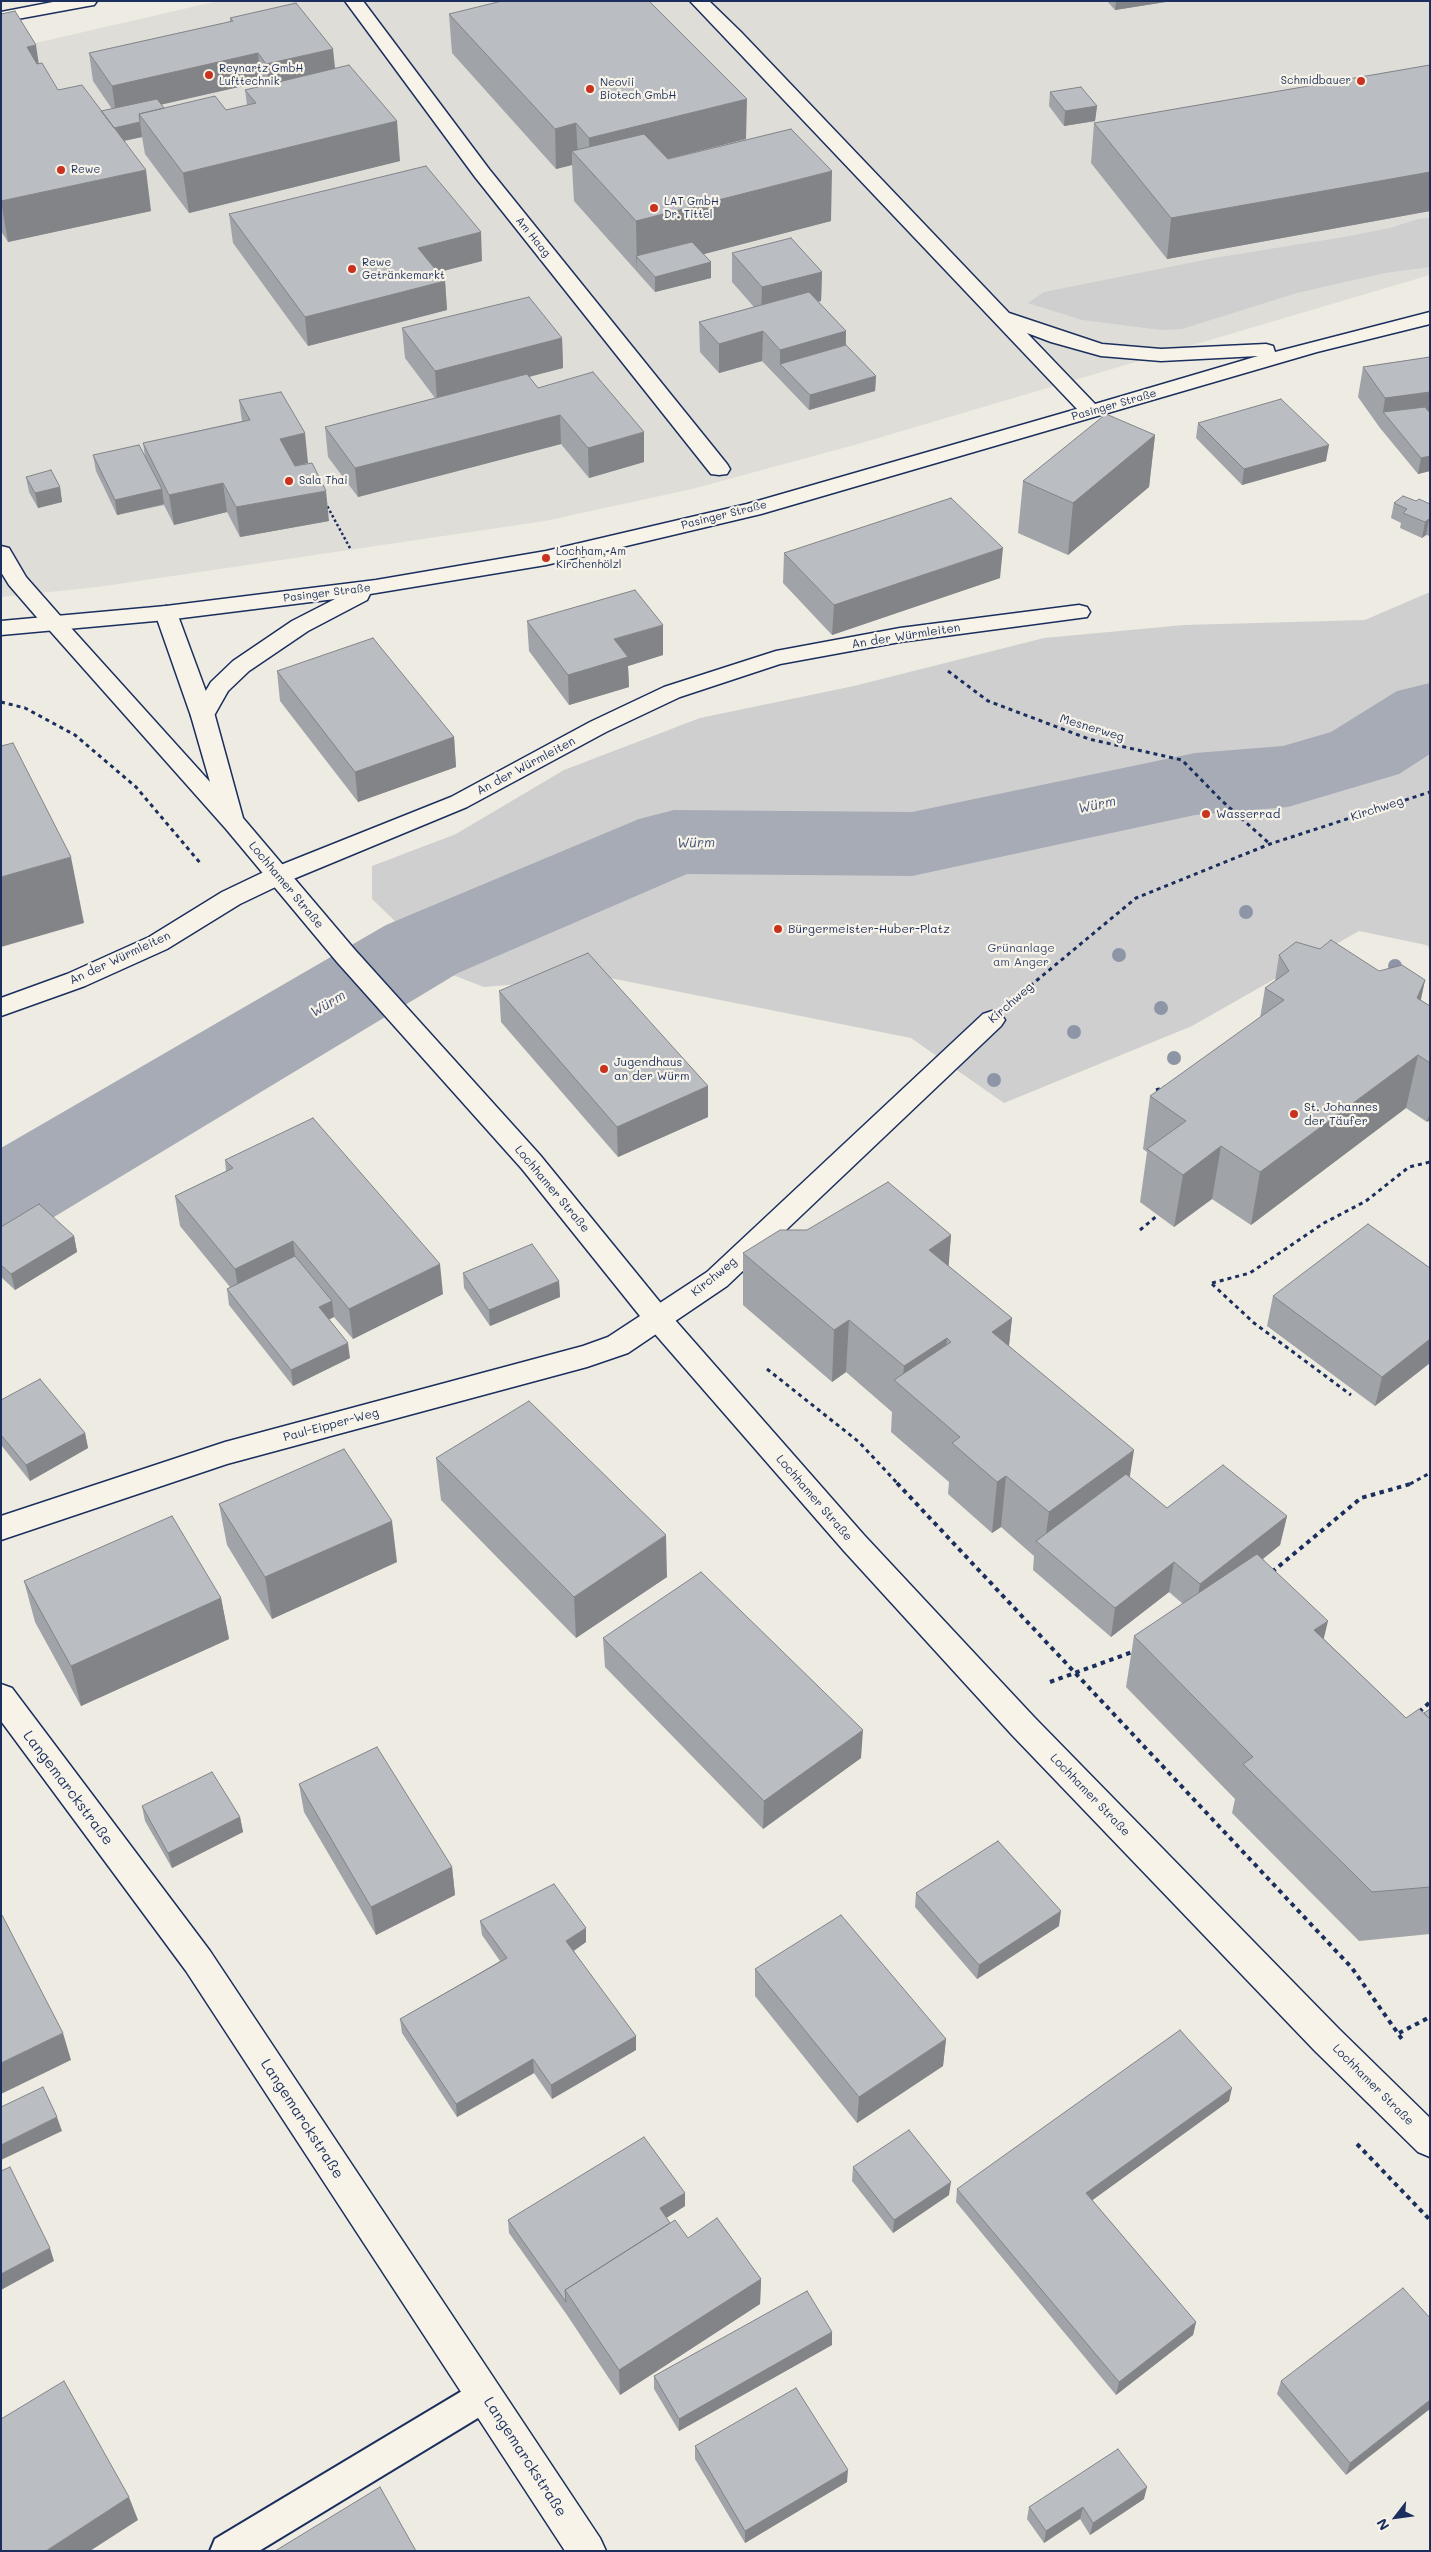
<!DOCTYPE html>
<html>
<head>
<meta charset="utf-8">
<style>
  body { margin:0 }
  #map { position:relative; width:1431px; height:2552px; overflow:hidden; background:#eeebe2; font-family:Mali,sans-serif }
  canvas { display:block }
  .frame { position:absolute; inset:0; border:2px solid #1b2f5e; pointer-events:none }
  .north { position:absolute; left:1371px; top:2492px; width:50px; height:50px; -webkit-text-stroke:4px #f7f3e8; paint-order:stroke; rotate:240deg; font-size:14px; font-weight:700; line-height:20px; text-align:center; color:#1b2f5e }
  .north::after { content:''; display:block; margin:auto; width:18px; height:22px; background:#1b2f5e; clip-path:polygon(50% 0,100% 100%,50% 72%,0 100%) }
</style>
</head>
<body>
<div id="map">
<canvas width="1431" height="2552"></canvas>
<div class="frame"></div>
<div class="north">N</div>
</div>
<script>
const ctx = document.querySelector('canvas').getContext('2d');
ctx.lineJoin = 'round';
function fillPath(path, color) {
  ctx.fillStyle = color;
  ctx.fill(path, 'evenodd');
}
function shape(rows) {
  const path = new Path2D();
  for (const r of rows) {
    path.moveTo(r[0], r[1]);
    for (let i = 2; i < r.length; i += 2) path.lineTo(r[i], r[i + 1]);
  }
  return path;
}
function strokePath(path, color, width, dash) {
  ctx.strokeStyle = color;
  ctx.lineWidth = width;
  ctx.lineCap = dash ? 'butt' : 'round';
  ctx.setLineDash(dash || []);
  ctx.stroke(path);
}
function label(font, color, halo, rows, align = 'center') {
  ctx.font = font + ' Mali,sans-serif';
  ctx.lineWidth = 4.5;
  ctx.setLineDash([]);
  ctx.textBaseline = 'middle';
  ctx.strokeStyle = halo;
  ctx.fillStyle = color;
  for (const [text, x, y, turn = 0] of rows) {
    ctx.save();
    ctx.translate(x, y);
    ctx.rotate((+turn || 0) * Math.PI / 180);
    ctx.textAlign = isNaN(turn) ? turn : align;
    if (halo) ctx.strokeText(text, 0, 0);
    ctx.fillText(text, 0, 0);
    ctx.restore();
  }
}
const built = shape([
  [218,1,1430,1,1430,275,858,444,692,489,545,521,98,587,1,597,1,51]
]);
const green = shape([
  [1430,218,1430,267,1385,273,1297,293,1182,329,1161,330,1082,320,1028,303,1044,292,1214,258,1344,237,1390,228,1418,219],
  [1430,592,1430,948,1426,945,1359,931,1192,1026,1004,1103,911,1038,605,977,484,987,450,974,372,899,372,866,456,834,564,770,700,718,854,686,1044,638,1184,625,1365,620]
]);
const river = shape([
  [1430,683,1430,754,1399,774,1288,807,1195,815,912,876,687,874,458,973,39,1226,1,1237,1,1148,386,925,639,819,674,810,912,812,1195,753,1283,746,1331,732,1397,691,1430,683]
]);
const pathFar2 = shape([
  [325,502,351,550]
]);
const pathFar1 = shape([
  [948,671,988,701,1089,739,1182,760,1222,801,1270,844],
  [1,702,25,708,75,735,136,787,201,864],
  [1024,991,1136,898,1270,844,1430,792],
  [1156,1090,1165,1087],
  [1140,1230,1158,1215],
  [1212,1283,1250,1273,1324,1223,1366,1201,1409,1167,1430,1162],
  [1212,1284,1254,1323,1351,1395],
  [767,1369,859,1442,898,1484],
  [1410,1484,1430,1473]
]);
const path = shape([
  [897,1483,1352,1968,1404,2042],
  [1272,1572,1361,1498,1414,1483],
  [1050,1682,1135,1651],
  [1419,1712,1430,1702],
  [1399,2033,1430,2017],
  [1357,2144,1430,2220]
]);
const service = shape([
  [484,2380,496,2385,500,2396,496,2407,259,2551,210,2551,215,2539,472,2385,484,2380]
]);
const minor = shape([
  [345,1,363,1,489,169,727,464,730,469,727,474,719,475,711,474,475,177,345,1],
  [1,546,9,548,26,577,63,619,66,624,63,629,55,631,47,629,9,585,1,572,1,546],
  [1079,605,1087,607,1090,612,1087,617,900,642,780,664,680,697,606,732,467,807,286,882,240,904,167,949,85,986,1,1016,1,998,67,974,149,937,222,892,268,870,451,797,590,722,664,687,776,651,900,628,1079,605],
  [992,1011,1001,1014,1005,1020,1001,1026,727,1286,628,1353,587,1367,227,1464,1,1540,1,1516,225,1442,583,1346,608,1337,707,1272,983,1014,992,1011],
  [1,1684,12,1688,210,1951,600,2538,606,2551,565,2551,186,1971,1,1721,1,1684]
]);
const tertiary = shape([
  [166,606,174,608,177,613,215,716,243,818,355,950,540,1155,668,1312,864,1535,1034,1717,1339,2029,1430,2118,1430,2157,1418,2152,1315,2051,1012,1735,844,1551,648,1326,522,1169,337,962,226,829,44,624,47,619,55,617,63,619,210,782,191,716,155,613,158,608,166,606]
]);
const secondary = shape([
  [690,1,709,1,741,32,1009,313,1102,344,1161,349,1266,344,1273,346,1275,352,1430,312,1430,324,1317,352,761,514,546,565,370,594,367,600,308,631,249,671,228,691,211,721,203,723,195,721,191,716,211,682,233,661,292,621,335,599,166,620,1,635,1,621,166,606,376,580,546,551,747,504,1077,409,690,1],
  [1027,333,1051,342,1101,356,1161,361,1258,356,1095,404,1027,333]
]);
const motorway = shape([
  [58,1,97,1,94,5,88,6,1,22,1,12,58,1]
]);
const trees = [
  [1246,912],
  [1119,955],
  [1395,966],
  [1161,1008],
  [1074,1032],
  [1174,1058],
  [994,1080]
];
const wall = shape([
  [1107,1,1172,1,1115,10],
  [1,14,58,90,101,111,112,109,93,81,89,53,230,22,230,18,335,69,400,161,189,213,145,154,142,137,124,141,151,211,8,242,1,231],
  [261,82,264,85,245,90,247,105,226,110,164,108,161,104],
  [449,14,746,139,667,159,831,221,703,254,711,262,711,278,655,292,574,201,572,165,556,169,452,53],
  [1430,65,1430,211,1167,259,1091,163,1094,123],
  [1050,92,1097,106,1095,121,1064,126,1049,106],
  [229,214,482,261,438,272,445,281,447,310,308,346,233,243],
  [732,253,822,272,821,301,818,302,846,331,846,345,876,376,875,391,809,410,762,361,719,373,700,352,699,322,754,307,732,282],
  [402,328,562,338,563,368,529,377,538,388,644,462,589,478,561,444,358,497,328,457,325,427,435,398,405,358],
  [1430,357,1430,471,1418,474,1380,428,1358,397,1363,367],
  [239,400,308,463,295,466,329,521,240,537,227,512,174,525,164,505,117,515,96,471,93,455,145,457,143,443,242,421],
  [1198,423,1326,461,1242,485,1196,438],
  [1155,435,1149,487,1068,555,1018,533,1023,481],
  [26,477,60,487,62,502,38,508,29,492],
  [1416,501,1430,504,1430,536,1426,535,1422,538,1400,528,1401,523,1391,518,1394,503],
  [784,553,1000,578,832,635,783,583],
  [527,621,663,655,628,666,629,687,569,705,529,651],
  [277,671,454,737,456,767,358,802,280,701],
  [1279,955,1425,980,1421,1000,1430,1006,1430,1120,1427,1122,1406,1108,1251,1225,1212,1199,1174,1227,1140,1202,1147,1152,1143,1149,1150,1096,1260,1018,1265,988,1275,981],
  [499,991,708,1117,618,1157,501,1022],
  [225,1160,443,1294,353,1339,334,1317,329,1319,350,1358,293,1386,229,1305,227,1289,230,1287,180,1226,175,1196,226,1171],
  [1,1227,74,1236,77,1252,15,1290,1,1277],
  [951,1235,948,1266,1012,1318,1009,1346,1129,1477,1167,1508,1287,1516,1280,1545,1263,1559,1324,1639,1406,1718,1424,1713,1430,1709,1430,1934,1359,1941,1232,1813,1235,1799,1126,1687,1134,1636,1183,1604,1169,1592,1111,1637,1033,1570,1034,1556,1001,1527,992,1533,948,1494,949,1482,891,1432,892,1412,846,1372,832,1382,743,1305,743,1253],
  [1430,1268,1430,1363,1375,1406,1267,1326,1273,1296],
  [463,1273,559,1281,560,1297,490,1326,464,1288],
  [1,1400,85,1433,88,1448,30,1481,1,1445],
  [436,1458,667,1577,576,1638,441,1500],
  [219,1504,397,1562,272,1619,227,1545],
  [24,1581,221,1598,229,1639,81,1706,35,1622],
  [603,1638,861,1758,763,1829,605,1667],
  [299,1784,452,1867,455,1895,376,1935,304,1812],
  [142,1806,240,1817,243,1832,172,1868,145,1821],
  [916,1893,1059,1926,977,1979,915,1907],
  [480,1921,586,1942,574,1951,636,2050,552,2099,534,2073,457,2117,402,2033,400,2019,500,1961,482,1935],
  [755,1969,946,2039,943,2066,857,2123,755,1996],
  [1229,2101,1092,2200,1196,2322,1193,2335,1116,2395,956,2202,957,2189],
  [853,2167,949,2195,893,2233,852,2181],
  [685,2193,685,2206,666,2218,670,2223,688,2238,761,2279,760,2304,620,2395,567,2315,509,2233,508,2220],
  [1430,2318,1346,2475,1277,2394,1281,2381],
  [832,2332,832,2345,679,2431,654,2389,654,2376],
  [695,2446,847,2482,745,2543,695,2459],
  [1144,2499,1090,2535,1080,2519,1044,2543,1027,2519,1029,2507]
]);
const shadedWall = shape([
  [1116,1,1172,1,1115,10],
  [36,45,42,85,27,47],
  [333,49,336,77,270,92,266,64],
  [258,53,261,82,116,115,112,86],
  [747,99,746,139,595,177,590,171,589,138],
  [1097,106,1095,121,1064,126,1065,111],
  [397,121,400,161,189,213,183,173],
  [140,122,142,137,108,144,106,130],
  [576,123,578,157,572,151,572,165,556,169,555,129],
  [146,170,151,211,8,242,1,201],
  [832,171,831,221,647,269,636,256,637,272,636,221],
  [1430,172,1430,211,1167,259,1171,218],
  [481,232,482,261,420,277,418,248],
  [711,262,711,278,655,292,655,277],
  [822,272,821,301,761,316,762,287],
  [445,281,447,310,308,346,305,317],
  [763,331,762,361,719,373,719,344],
  [846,331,845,360,780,364,780,379,780,350],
  [562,338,563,368,437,400,435,371],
  [876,376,875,391,809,410,810,395],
  [1430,392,1430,421,1383,412,1385,398],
  [560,415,561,444,358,497,355,468],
  [644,432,644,462,589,478,588,448],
  [305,433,308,463,283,468,280,439],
  [1155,435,1149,487,1068,555,1073,503],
  [1329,445,1326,461,1242,485,1244,469],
  [1430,456,1430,471,1418,474,1421,458],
  [223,483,227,512,174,525,169,495],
  [60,487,62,502,38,508,35,493],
  [162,489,164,504,117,515,115,500],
  [326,491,329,521,240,537,236,507],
  [1429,519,1426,535,1422,538,1425,522],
  [1003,548,1000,578,832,635,834,605],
  [663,625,663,655,628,666,629,687,569,705,568,675,614,639],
  [454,737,456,767,358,802,355,772],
  [71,857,84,923,1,947,1,877],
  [1425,980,1413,1033,1417,998],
  [1418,1055,1406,1108,1251,1225,1260,1172],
  [708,1086,708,1117,618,1157,617,1127],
  [1430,1112,1430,1120,1427,1122],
  [1221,1146,1212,1199,1174,1227,1183,1175],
  [951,1235,947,1288,929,1250],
  [74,1236,77,1252,15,1290,11,1274],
  [293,1241,297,1271,240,1299,235,1269],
  [440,1264,443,1294,353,1339,349,1309],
  [559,1281,560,1297,490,1326,489,1310],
  [332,1301,334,1317,322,1323,319,1307],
  [1012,1318,1006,1371,992,1332],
  [849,1320,846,1372,832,1382,834,1330],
  [947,1338,943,1390,902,1387,904,1366],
  [1430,1339,1430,1363,1375,1406,1382,1377],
  [348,1343,350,1358,293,1386,291,1370],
  [85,1433,88,1448,30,1481,26,1465],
  [1134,1450,1126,1501,1044,1548,1049,1512],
  [1006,1476,1001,1527,992,1533,997,1482],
  [1287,1516,1280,1545,1195,1613,1200,1584],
  [392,1521,397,1562,272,1619,265,1577],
  [666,1535,667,1577,576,1638,574,1597],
  [1174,1562,1169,1592,1111,1637,1115,1608],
  [221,1598,229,1639,81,1706,71,1666],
  [1328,1621,1316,1671,1314,1630],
  [863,1730,861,1758,763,1829,764,1801],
  [240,1817,243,1832,172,1868,168,1853],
  [452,1867,455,1895,376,1935,371,1907],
  [1061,1911,1059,1926,977,1979,979,1965],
  [586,1928,586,1942,567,1955,566,1941],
  [63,2033,71,2060,1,2094,1,2063],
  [636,2036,636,2050,552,2099,551,2085],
  [946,2039,943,2066,857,2123,859,2097],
  [533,2059,534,2073,457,2117,456,2104],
  [1232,2088,1229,2101,1083,2207,1086,2193],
  [57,2117,62,2131,1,2160,1,2145],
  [951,2182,949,2195,893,2233,894,2220],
  [685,2193,685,2206,660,2222,660,2208],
  [50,2248,54,2261,1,2290,1,2274],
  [761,2279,760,2304,620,2395,619,2370],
  [1196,2322,1193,2335,1116,2395,1119,2382],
  [832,2332,832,2345,679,2431,679,2419],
  [1430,2400,1430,2409,1346,2475,1350,2463],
  [848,2470,847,2482,745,2543,745,2531],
  [1147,2487,1144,2499,1090,2535,1093,2523],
  [129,2497,138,2520,90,2551,46,2551],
  [1083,2507,1080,2519,1044,2543,1046,2531]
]);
const building = shape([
  [502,1,649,1,747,99,589,138,576,123,555,129,449,14,502,1],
  [296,3,333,49,266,64,258,53,112,86,89,53,233,21,230,18,296,3],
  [15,11,36,45,27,47,37,64,42,63,58,90,82,85,146,170,1,201,1,14,15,11],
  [349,65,397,121,183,173,139,114,215,96,226,110,256,103,245,90,349,65],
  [1430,65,1430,172,1171,218,1094,123,1430,65],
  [1081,87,1097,106,1065,111,1050,92,1081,87],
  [157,99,164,108,139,114,140,122,114,128,101,111,157,99],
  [791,129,832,171,636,221,572,151,644,134,668,159,791,129],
  [426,166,481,232,418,248,445,281,305,317,229,214,426,166],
  [791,238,822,272,762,287,732,253,791,238],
  [692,242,711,262,655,277,636,256,692,242],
  [809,292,846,331,780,350,763,331,719,344,699,322,809,292],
  [529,297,562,338,435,371,402,328,529,297],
  [846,345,876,376,810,395,780,364,846,345],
  [1430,357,1430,392,1385,398,1363,367,1430,357],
  [593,372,644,432,588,448,560,415,355,468,325,427,527,374,538,388,593,372],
  [281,392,305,433,280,439,295,466,312,463,326,491,236,507,223,483,169,495,143,443,250,420,239,400,281,392],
  [1281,399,1329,445,1244,469,1198,423,1281,399],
  [1425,407,1430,413,1430,456,1421,458,1383,412,1425,407],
  [1106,414,1155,435,1073,503,1023,481,1106,414],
  [139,445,162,489,115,500,93,455,139,445],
  [51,470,60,487,35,493,26,477,51,470],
  [1403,496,1416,501,1419,499,1430,504,1430,519,1429,519,1425,522,1403,513,1407,509,1394,503,1403,496],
  [951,498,1003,548,834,605,784,553,951,498],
  [635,590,663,625,614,639,628,657,568,675,527,621,635,590],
  [373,638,454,737,355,772,277,671,373,638],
  [13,743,71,857,1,877,1,746,13,743],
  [1331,940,1379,971,1402,965,1425,980,1417,998,1430,1006,1430,1063,1418,1055,1260,1172,1221,1146,1183,1175,1147,1149,1186,1121,1150,1096,1284,1000,1265,988,1289,971,1279,955,1296,942,1320,949,1331,940],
  [588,953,708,1086,617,1127,499,991,588,953],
  [313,1118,440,1264,349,1309,293,1241,235,1269,175,1196,233,1168,225,1160,313,1118],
  [888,1182,951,1235,929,1250,1012,1318,992,1332,1134,1450,1049,1512,1006,1476,997,1482,952,1443,960,1437,894,1380,951,1342,947,1338,904,1366,849,1320,834,1330,743,1253,780,1230,807,1230,888,1182],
  [39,1204,74,1236,11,1274,1,1265,1,1227,39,1204],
  [1368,1224,1430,1268,1430,1339,1382,1377,1273,1296,1368,1224],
  [532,1244,559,1281,489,1310,463,1273,532,1244],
  [295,1256,332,1301,319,1307,348,1343,291,1370,227,1289,295,1256],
  [40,1379,85,1433,26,1465,1,1435,1,1400,40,1379],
  [529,1401,666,1535,574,1597,436,1458,529,1401],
  [344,1449,392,1521,265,1577,219,1504,344,1449],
  [1223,1465,1287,1516,1200,1584,1174,1562,1115,1608,1036,1541,1126,1474,1167,1508,1223,1465],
  [172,1516,221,1598,71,1666,24,1581,172,1516],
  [1257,1554,1328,1621,1314,1630,1406,1718,1419,1709,1430,1719,1430,1887,1372,1892,1243,1764,1253,1757,1134,1636,1257,1554],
  [701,1572,863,1730,764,1801,603,1638,701,1572],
  [1430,1709,1430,1719,1424,1713,1430,1709],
  [377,1747,452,1867,371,1907,299,1784,377,1747],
  [212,1772,240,1817,168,1853,142,1806,212,1772],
  [998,1841,1061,1911,979,1965,916,1893,998,1841],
  [554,1884,586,1928,566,1941,636,2036,551,2085,533,2059,456,2104,400,2019,507,1958,480,1921,554,1884],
  [1,1915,2,1915,63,2033,1,2063,1,1915],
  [841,1915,946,2039,859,2097,755,1969,841,1915],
  [1180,2030,1232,2088,1086,2193,1196,2322,1119,2382,957,2189,1180,2030],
  [43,2087,57,2117,1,2145,1,2107,43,2087],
  [909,2130,951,2182,894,2220,853,2167,909,2130],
  [644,2137,685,2193,660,2208,670,2223,565,2290,566,2302,508,2220,644,2137],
  [10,2167,50,2248,1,2274,1,2171,10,2167],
  [717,2218,761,2279,619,2370,565,2290,675,2220,688,2238,717,2218],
  [1403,2288,1430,2318,1430,2400,1350,2463,1281,2381,1403,2288],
  [807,2291,832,2332,679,2419,654,2376,807,2291],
  [64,2381,129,2497,46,2551,1,2551,1,2419,64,2381],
  [796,2388,848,2470,745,2531,695,2446,796,2388],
  [1118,2449,1147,2487,1093,2523,1083,2507,1046,2531,1029,2507,1118,2449],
  [380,2487,416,2551,275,2551,380,2487]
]);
const markers = [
  [209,75,5,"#c8321e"],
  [1361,81,5,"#c8321e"],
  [590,89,5,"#c8321e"],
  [61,170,5,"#c8321e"],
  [654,208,5,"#c8321e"],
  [352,269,5,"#c8321e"],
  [289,481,5,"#c8321e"],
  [546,558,5,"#c8321e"],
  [1206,814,5,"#c8321e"],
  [778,929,5,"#c8321e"],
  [604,1069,5,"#c8321e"],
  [1294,1114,5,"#c8321e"]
];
const farPoinames = [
  ["Reynartz GmbH",219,69],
  ["Lufttechnik",219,82],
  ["Schmidbauer",1351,81,"right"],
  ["Neovii",600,83],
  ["Biotech GmbH",600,96],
  ["Rewe",71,170],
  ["LAT GmbH",664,202],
  ["Dr. Tittel",664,215],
  ["Rewe",362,263],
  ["Getränkemarkt",362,276],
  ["Sala Thai",299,481],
  ["Lochham, Am",556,552],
  ["Kirchenhölzl",556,565]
];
const farStreetnames = [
  ["Am Haag",533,237,51],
  ["Pasinger Straße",1114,405,-16],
  ["Pasinger Straße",724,515,-14],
  ["Pasinger Straße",327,593,-7]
];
const streetNames = [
  ["An der Würmleiten",906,636,-9],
  ["Mesnerweg",1092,728,17],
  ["An der Würmleiten",526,766,-28],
  ["Kirchweg",1377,809,-18],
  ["Lochhamer Straße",286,885,50],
  ["An der Würmleiten",120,958,-25],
  ["Kirchweg",1011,1003,-41],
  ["Lochhamer Straße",552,1189,50],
  ["Kirchweg",714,1277,-39],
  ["Paul-Eipper-Weg",331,1425,-15],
  ["Lochhamer Straße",814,1498,49],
  ["Lochhamer Straße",1090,1795,46],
  ["Lochhamer Straße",1373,2085,45]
];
const poiNames = [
  ["Wasserrad",1216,814],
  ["Bürgermeister-Huber-Platz",788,929],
  ["Jugendhaus",614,1062],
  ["an der Würm",614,1076],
  ["St. Johannes",1304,1107],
  ["der Täufer",1304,1121]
];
const parkNames = [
  ["Grünanlage",1021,948],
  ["am Anger",1021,962]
];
const waterNames = [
  ["Würm",1097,805,-12],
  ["Würm",696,843,-1],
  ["Würm",328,1004,-31]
];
const nearStreetnames = [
  ["Langemarckstraße",68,1788,53],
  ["Langemarckstraße",302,2119,57],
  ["Langemarckstraße",525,2457,57]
];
fillPath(built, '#deddd8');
fillPath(green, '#cfcfcf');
fillPath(river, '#a6abb5');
strokePath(service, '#1b2f5e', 4);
strokePath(minor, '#1b2f5e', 3);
strokePath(tertiary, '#1b2f5e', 3);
strokePath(secondary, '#1b2f5e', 3);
strokePath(motorway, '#1b2f5e', 3);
strokePath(pathFar2, '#1b2f5e', 2.5, [2.5, 2.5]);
strokePath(pathFar1, '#1b2f5e', 3, [4, 4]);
strokePath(path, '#1b2f5e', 4, [4.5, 4.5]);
fillPath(service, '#f7f3e8');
fillPath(minor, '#f7f3e8');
fillPath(tertiary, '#f7f3e8');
fillPath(secondary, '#f7f3e8');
fillPath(motorway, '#f7f3e8');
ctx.fillStyle = '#8e95a6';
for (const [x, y] of trees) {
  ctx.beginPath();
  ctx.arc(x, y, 7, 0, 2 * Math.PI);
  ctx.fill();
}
fillPath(wall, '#a0a3a7');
fillPath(shadedWall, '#828488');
fillPath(building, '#babdc2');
strokePath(building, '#828488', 1);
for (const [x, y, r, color] of markers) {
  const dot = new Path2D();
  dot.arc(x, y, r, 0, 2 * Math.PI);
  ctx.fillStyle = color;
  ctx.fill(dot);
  strokePath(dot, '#f7f3e8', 2);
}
label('11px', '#1b2f5e', '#f7f3e8', farPoinames, 'left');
label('11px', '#1b2f5e', '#f7f3e8', farStreetnames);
label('12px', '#1b2f5e', '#f7f3e8', streetNames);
label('12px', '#1b2f5e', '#f7f3e8', poiNames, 'left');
label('12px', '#3f4f75', '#f7f3e8', parkNames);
label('italic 14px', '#455478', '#f7f3e8', waterNames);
label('15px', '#1b2f5e', '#f7f3e8', nearStreetnames);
</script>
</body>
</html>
